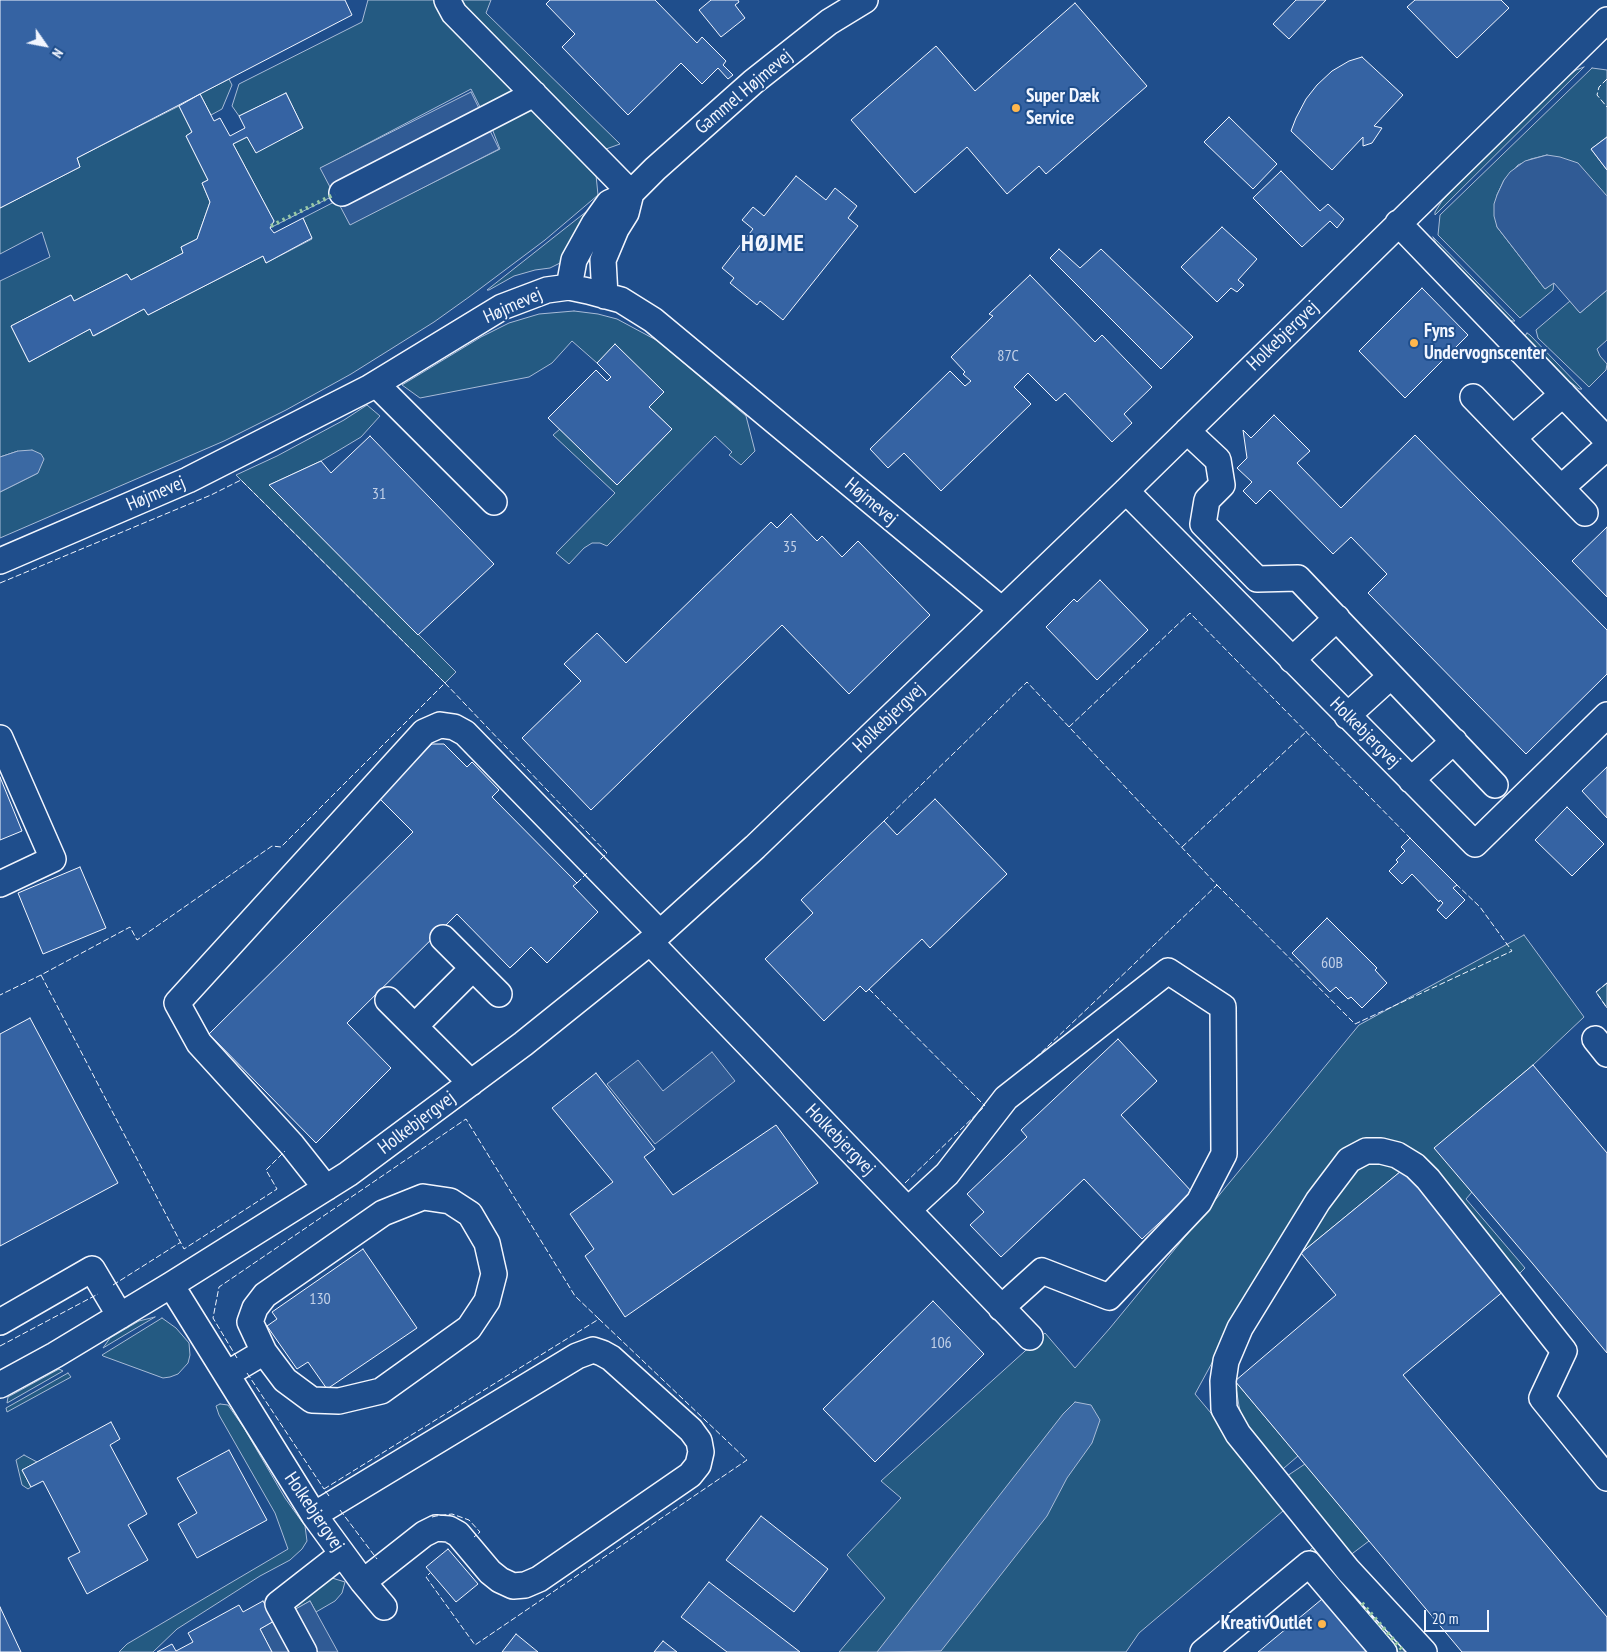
<!DOCTYPE html>
<html>
<head>
<meta charset="utf-8">
<style>
  body { margin:0 }
  #map { position:relative; width:1607px; height:1652px; overflow:hidden; background:#1f4e8c; font-family:"PT Sans Narrow",sans-serif }
  canvas { display:block }
  .north { position:absolute; left:20px; top:20px; width:50px; height:50px; -webkit-text-stroke:4px #1f4e8c; paint-order:stroke; rotate:123deg; font-size:14px; font-weight:700; line-height:20px; text-align:center; color:#f2f6ff }
  .north::after { content:''; display:block; margin:auto; width:18px; height:22px; background:#f2f6ff; clip-path:polygon(50% 0,100% 100%,50% 72%,0 100%) }
  .scale { position:absolute; left:1424px; top:1610px; width:65px; height:22px; box-sizing:border-box; border:2px solid #f2f6ff; border-top:0; padding-left:6px; font-size:15px; line-height:18px; white-space:nowrap; color:#f2f6ff; -webkit-text-stroke:4px #1f4e8c; paint-order:stroke }
</style>
</head>
<body>
<div id="map">
<canvas width="1607" height="1652"></canvas>
<div class="north">N</div>
<div class="scale">20 m</div>
</div>
<script>
const ctx = document.querySelector('canvas').getContext('2d');
ctx.lineJoin = 'round';
function fillPath(path, color) {
  ctx.fillStyle = color;
  ctx.fill(path, 'evenodd');
}
function shape(rows) {
  const path = new Path2D();
  for (const r of rows) {
    path.moveTo(r[0], r[1]);
    for (let i = 2; i < r.length; i += 2) path.lineTo(r[i], r[i + 1]);
  }
  return path;
}
function strokePath(path, color, width, dash) {
  ctx.strokeStyle = color;
  ctx.lineWidth = width;
  ctx.lineCap = dash ? 'butt' : 'round';
  ctx.setLineDash(dash || []);
  ctx.stroke(path);
}
function label(font, color, halo, rows, align = 'center') {
  ctx.font = font + ' "PT Sans Narrow",sans-serif';
  ctx.lineWidth = 4;
  ctx.setLineDash([]);
  ctx.textBaseline = 'middle';
  ctx.strokeStyle = halo;
  ctx.fillStyle = color;
  for (const [text, x, y, turn = 0] of rows) {
    ctx.save();
    ctx.translate(x, y);
    ctx.rotate((+turn || 0) * Math.PI / 180);
    ctx.textAlign = isNaN(turn) ? turn : align;
    if (halo) ctx.strokeText(text, 0, 0);
    ctx.fillText(text, 0, 0);
    ctx.restore();
  }
}
const green = shape([
  [368,0,436,0,513,90,512,93,483,113,471,89,321,168,335,195,270,228,274,221,233,144,247,137,256,152,303,128,286,93,239,116,232,106,239,84,362,22,368,0],
  [462,0,491,0,486,13,620,144,606,149,467,10,462,0],
  [1584,67,1435,215,1435,212,1442,201,1455,187,1502,141,1565,79,1576,70,1584,67],
  [1592,68,1607,70,1607,137,1591,149,1607,170,1607,196,1547,155,1531,159,1518,165,1504,180,1497,195,1497,227,1545,289,1554,282,1553,290,1520,318,1438,235,1440,215,1592,68],
  [229,79,232,85,222,109,211,115,200,94,229,79],
  [179,106,192,132,186,136,208,180,202,183,210,202,197,239,181,247,183,253,131,280,127,274,74,301,71,295,11,326,29,362,90,329,94,336,144,309,148,315,263,256,266,263,312,239,303,218,338,200,350,224,500,149,491,126,533,108,591,167,596,175,598,195,545,240,469,297,434,322,351,374,286,410,224,441,0,538,0,492,38,473,18,451,0,457,0,281,50,257,42,232,0,254,0,208,80,167,77,158,179,106],
  [596,204,565,258,560,263,550,268,535,270,514,276,489,290,487,290,596,204],
  [1433,237,1515,321,1510,321,1439,249,1433,237],
  [1607,290,1607,340,1597,349,1600,356,1607,364,1606,370,1589,387,1538,338,1536,330,1570,301,1580,313,1607,290],
  [574,311,598,314,617,319,658,341,746,416,755,451,741,465,729,455,732,452,715,436,607,546,600,543,592,543,584,548,569,564,556,553,615,493,553,435,560,429,617,485,672,429,649,407,664,392,615,345,597,363,572,341,552,363,529,377,420,398,402,385,481,337,509,323,539,314,574,311],
  [1527,333,1530,335,1582,389,1579,389,1570,382,1525,336,1527,333],
  [367,405,380,416,361,437,321,461,269,485,456,672,445,683,236,475,277,456,344,420,367,405],
  [1524,935,1584,1017,1533,1065,1435,1148,1472,1192,1466,1199,1525,1268,1519,1274,1431,1168,1402,1143,1385,1142,1359,1144,1225,1339,1195,1394,1288,1505,1283,1511,1139,1633,1126,1652,839,1652,885,1598,847,1555,901,1498,881,1481,1045,1333,1075,1368,1110,1328,1359,1025,1524,935],
  [1607,983,1607,1008,1596,992,1607,983],
  [1374,1159,1406,1167,1301,1253,1310,1232,1337,1183,1374,1159],
  [155,1317,128,1333,103,1348,110,1338,139,1321,155,1317],
  [162,1318,176,1328,189,1343,190,1355,188,1363,178,1374,170,1377,163,1378,103,1356,102,1355,162,1318],
  [59,1369,63,1371,7,1403,8,1397,59,1369],
  [68,1373,71,1377,7,1412,6,1408,68,1373],
  [1235,1381,1298,1456,1277,1474,1246,1437,1239,1406,1235,1381],
  [220,1404,228,1405,244,1428,285,1498,305,1526,307,1541,302,1549,290,1560,260,1576,177,1629,153,1652,119,1652,127,1644,288,1549,275,1513,219,1415,216,1406,220,1404],
  [24,1455,37,1462,22,1470,31,1487,28,1489,22,1485,16,1460,24,1455],
  [1305,1464,1369,1541,1345,1559,1281,1480,1305,1464],
  [1319,1542,1411,1652,1395,1652,1309,1551,1319,1542],
  [332,1578,345,1582,342,1593,335,1601,316,1612,310,1601,296,1609,295,1608,306,1592,332,1578]
]);
const parking = shape([
  [471,92,499,149,350,225,320,168,471,92],
  [1547,155,1560,157,1578,163,1607,196,1607,290,1580,313,1554,283,1545,289,1497,227,1494,216,1494,204,1497,195,1504,180,1510,172,1525,161,1547,155],
  [712,1052,735,1081,655,1144,607,1084,638,1060,663,1091,712,1052],
  [310,1601,338,1652,272,1652,260,1629,310,1601]
]);
const water = shape([
  [32,450,41,454,44,459,38,473,0,492,0,457,18,451,32,450],
  [1075,1402,1091,1405,1100,1420,1092,1443,1067,1478,1047,1516,941,1651,877,1652,1063,1414,1075,1402]
]);
const building = shape([
  [0,0,345,0,352,15,77,158,80,167,0,208,0,0],
  [550,0,655,0,697,43,702,37,726,61,723,65,733,75,728,79,718,68,702,84,681,63,628,115,562,47,575,34,546,4,550,0],
  [711,0,738,0,739,2,735,5,745,18,721,37,699,10,711,0],
  [1296,0,1326,0,1289,39,1273,24,1296,0],
  [1415,0,1501,0,1509,8,1457,58,1407,7,1415,0],
  [1075,3,1147,86,1046,174,1039,166,1007,194,967,147,915,193,851,120,936,46,975,91,1075,3],
  [1362,57,1403,95,1374,126,1382,128,1372,143,1363,146,1363,137,1332,170,1291,131,1296,118,1306,99,1317,85,1332,71,1349,61,1362,57],
  [286,93,303,128,256,153,247,137,233,144,274,221,270,228,274,233,303,218,312,238,266,263,263,256,148,315,144,309,93,336,90,329,29,362,11,326,71,295,74,301,127,274,131,280,183,253,181,247,197,239,210,202,202,183,208,180,186,136,192,132,179,106,200,94,214,121,220,118,230,136,245,128,239,116,286,93],
  [1229,117,1277,164,1253,189,1204,142,1229,117],
  [1607,137,1607,170,1591,149,1607,137],
  [1281,171,1320,211,1328,204,1344,219,1337,228,1330,221,1302,247,1253,198,1281,171],
  [796,176,826,200,835,188,857,206,848,218,858,226,783,320,760,301,757,305,730,283,734,278,722,268,753,229,742,220,753,207,764,216,796,176],
  [1222,227,1257,259,1238,280,1244,285,1237,292,1231,288,1217,302,1181,267,1222,227],
  [1059,249,1080,268,1101,249,1193,337,1161,369,1050,258,1059,249],
  [1030,275,1095,342,1102,335,1152,387,1124,414,1132,423,1112,442,1065,393,1056,401,1028,373,1014,387,1031,404,941,491,904,453,888,468,870,449,950,371,965,386,971,381,963,374,965,372,951,357,993,316,989,314,1030,275],
  [1422,288,1468,335,1405,398,1359,351,1422,288],
  [615,344,664,392,649,407,672,429,617,485,548,418,596,370,607,381,611,377,597,363,615,344],
  [1274,415,1310,451,1297,463,1341,508,1415,435,1607,630,1607,674,1526,754,1368,593,1387,574,1351,537,1333,554,1270,490,1256,504,1243,491,1252,482,1237,468,1247,458,1243,430,1251,438,1274,415],
  [370,436,494,564,418,635,269,485,321,461,331,473,370,436],
  [791,514,817,541,822,536,842,557,858,541,930,615,849,694,782,625,591,810,522,738,581,681,564,664,597,633,626,663,771,522,777,528,791,514],
  [1607,527,1607,597,1572,561,1607,527],
  [1100,580,1148,630,1097,680,1046,627,1074,599,1077,602,1100,580],
  [432,744,444,744,467,767,472,762,499,790,492,797,577,883,573,886,598,912,547,963,531,947,510,968,457,914,347,1023,391,1068,316,1143,209,1034,413,832,379,798,432,744],
  [1607,767,1607,818,1582,791,1607,767],
  [0,777,22,831,0,840,0,777],
  [935,799,1007,874,930,948,922,939,866,992,860,986,824,1021,765,959,813,913,801,900,884,821,897,835,935,799],
  [1567,807,1604,844,1572,876,1535,840,1567,807],
  [1410,838,1457,885,1453,888,1465,900,1446,919,1437,910,1443,903,1440,900,1439,902,1412,874,1402,884,1389,871,1398,862,1396,860,1405,851,1401,847,1410,838],
  [80,867,106,928,43,954,18,893,80,867],
  [1327,918,1377,968,1375,970,1387,983,1362,1008,1351,997,1348,999,1336,987,1330,992,1292,953,1327,918],
  [30,1018,118,1183,0,1246,0,1034,30,1018],
  [1118,1039,1157,1081,1121,1115,1192,1192,1142,1239,1084,1179,1001,1257,970,1225,984,1212,967,1194,1027,1137,1021,1130,1118,1039],
  [1533,1065,1607,1153,1607,1353,1533,1264,1434,1148,1533,1065],
  [596,1073,655,1149,644,1157,673,1195,776,1125,818,1183,625,1317,585,1256,594,1249,570,1214,613,1182,552,1108,596,1073],
  [1406,1167,1505,1290,1403,1375,1607,1617,1607,1652,1462,1652,1235,1381,1336,1295,1301,1253,1406,1167],
  [363,1249,417,1328,327,1389,308,1362,297,1369,267,1326,277,1319,272,1312,363,1249],
  [933,1301,984,1354,875,1462,823,1409,933,1301],
  [111,1422,120,1439,110,1445,147,1514,128,1525,148,1560,87,1594,68,1558,80,1552,43,1481,31,1487,22,1470,111,1422],
  [229,1450,267,1520,197,1558,178,1524,197,1513,177,1478,229,1450],
  [761,1516,828,1569,794,1612,726,1560,761,1516],
  [448,1549,478,1584,456,1602,426,1567,448,1549],
  [709,1582,800,1652,727,1652,681,1617,709,1582],
  [1327,1595,1375,1652,1258,1652,1327,1595],
  [263,1601,274,1621,260,1629,272,1652,157,1652,172,1644,176,1651,193,1642,188,1633,239,1605,243,1612,263,1601],
  [0,1607,21,1652,0,1652,0,1607],
  [516,1634,538,1652,502,1652,516,1634],
  [663,1641,677,1652,654,1652,663,1641]
]);
const minor = shape([
  [447,0,454,13,631,193],
  [342,193,534,94],
  [1398,223,1607,440],
  [569,287,574,260,594,224,609,203,631,193,655,169,753,82,829,22,865,0],
  [605,296,603,260,616,229,626,213,631,193],
  [376,384,494,502],
  [1473,397,1585,513],
  [1187,431,1218,460,1222,485,1207,500,1203,524,1257,579,1298,578,1495,785],
  [1513,438,1563,394],
  [1561,488,1607,447],
  [1126,491,1475,844,1607,715],
  [0,561,188,480,369,388,502,307,547,290,569,287,588,291,621,300,653,320,1002,610],
  [1292,660,1337,618],
  [1347,716,1391,676],
  [0,738,53,859,0,884],
  [1411,780,1454,741],
  [443,938,499,994],
  [650,942,1030,1337],
  [388,1000,471,1083],
  [415,1026,473,968],
  [1595,1039,1607,1054],
  [326,1188,292,1145,199,1043,177,1003,424,732,440,725,454,727,465,733,660,933],
  [908,1210,947,1174,1006,1098,1168,971,1223,1007,1224,1154,1199,1202,1109,1297,1042,1271,1001,1308],
  [171,1285,314,1515,363,1582,384,1607],
  [0,1322,92,1269,120,1316],
  [227,1374,264,1352,285,1380,312,1400,339,1401,381,1391,469,1328,487,1301,494,1274,487,1243,470,1214,450,1201,423,1197,383,1213,265,1295,255,1308,250,1322,264,1352],
  [0,1385,55,1355,171,1285,348,1174,523,1044,650,942,755,847,1126,491,1607,20],
  [314,1515,577,1356,593,1350,602,1353,611,1358,691,1430,699,1441,701,1452,698,1465,690,1475,539,1579,525,1585,513,1586,500,1580,490,1572,458,1534,449,1529,436,1528,424,1534,363,1582],
  [304,1652,278,1604,342,1554],
  [1203,1652,1309,1564,1384,1652],
  [1424,1652,1348,1570,1238,1434,1224,1409,1223,1381,1226,1361,1240,1328,1318,1201,1349,1160,1366,1151,1381,1151,1397,1155,1415,1166,1428,1179,1564,1351,1542,1398,1607,1478]
]);
const hedge = shape([
  [271,226,335,194],
  [1362,1603,1404,1652]
]);
const fence = shape([
  [1607,79,1599,87,1597,95,1607,107],
  [0,583,211,495,241,480,445,683,281,847,272,846,137,940,130,927,41,975,0,995],
  [445,683,607,853,600,860],
  [1069,727,1190,613,1410,838],
  [884,821,1027,682,1217,885,1027,1066],
  [1182,847,1307,731],
  [577,883,587,873],
  [1217,885,1355,1024,1512,951,1480,907,1457,885],
  [41,975,184,1249,277,1189,266,1170,285,1151],
  [1607,983,1596,992,1607,1008],
  [869,989,985,1106],
  [905,1183,984,1107],
  [113,1285,181,1242],
  [0,1346,98,1294],
  [237,1358,213,1318,219,1287,466,1119,575,1296,599,1319],
  [247,1373,324,1489],
  [329,1496,324,1489,599,1319,747,1460,475,1645,426,1577,430,1573],
  [340,1510,377,1559],
  [432,1517,436,1516,452,1514,469,1520,480,1532,474,1537]
]);
const markers = [
  [1016,108,5,"#ffb74d"],
  [1414,343,5,"#ffb74d"],
  [1322,1624,5,"#ffb74d"]
];
const numberNames = [
  ["87C",1008,356],
  ["31",379,494],
  ["35",790,547],
  ["60B",1332,963],
  ["130",320,1299],
  ["106",941,1343]
];
const streetNames = [
  ["Gammel Højmevej",744,92,-40],
  ["Højmevej",513,306,-24],
  ["Holkebjergvej",1283,336,-44],
  ["Højmevej",156,494,-23],
  ["Højmevej",871,502,40],
  ["Holkebjergvej",889,718,-44],
  ["Holkebjergvej",1365,733,45],
  ["Holkebjergvej",417,1123,-37],
  ["Holkebjergvej",840,1140,46],
  ["Holkebjergvej",314,1512,56]
];
const poiNames = [
  ["Super Dæk",1026,97],
  ["Service",1026,119],
  ["Fyns",1424,332],
  ["Undervognscenter",1424,354],
  ["KreativOutlet",1312,1624,"right"]
];
const districtNames = [
  ["HØJME",773,244]
];
fillPath(green, '#245a82');
strokePath(green, '#a8bbd7', 1);
fillPath(parking, '#305b95');
strokePath(parking, '#a8bbd7', 1);
fillPath(water, '#3b69a3');
strokePath(water, '#a8bbd7', 1);
fillPath(building, '#3563a3');
strokePath(building, '#f2f6ff', 1);
strokePath(minor, '#f2f6ff', 28);
strokePath(minor, '#1f4e8c', 25);
strokePath(hedge, '#97c8a6', 4, [2.5, 4]);
strokePath(fence, '#f2f6ff', 1, [6, 2.5]);
for (const [x, y, r, color] of markers) {
  const dot = new Path2D();
  dot.arc(x, y, r, 0, 2 * Math.PI);
  ctx.fillStyle = color;
  ctx.fill(dot);
  strokePath(dot, '#1f4e8c', 2);
}
label('16px', '#c3d1e8', null, numberNames);
label('19px', '#f2f6ff', '#1f4e8c', streetNames);
label('bold 19px', '#f2f6ff', '#1f4e8c', poiNames, 'left');
ctx.letterSpacing = '1px';
label('bold 24px', '#f2f6ff', '#1f4e8c', districtNames);
ctx.letterSpacing = '0px';
</script>
</body>
</html>
